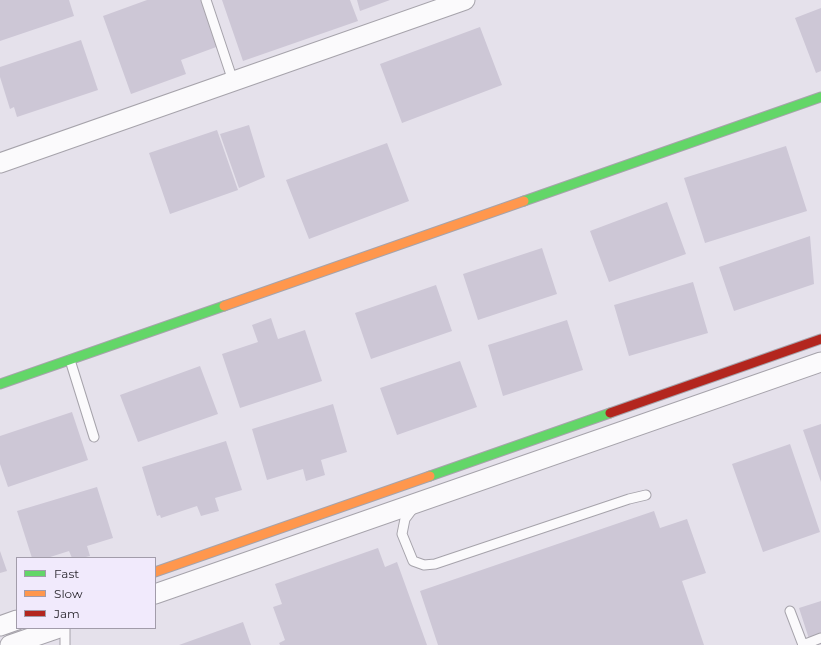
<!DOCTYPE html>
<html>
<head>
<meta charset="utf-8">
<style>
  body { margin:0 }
  #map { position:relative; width:821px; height:645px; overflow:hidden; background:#e5e1eb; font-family:Montserrat,sans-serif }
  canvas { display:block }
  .legend { position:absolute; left:16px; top:557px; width:140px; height:72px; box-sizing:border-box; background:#f1eafc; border:1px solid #a29caa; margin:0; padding:5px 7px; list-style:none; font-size:12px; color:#2b282f }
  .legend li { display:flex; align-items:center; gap:8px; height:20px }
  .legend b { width:20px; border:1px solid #a29caa }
</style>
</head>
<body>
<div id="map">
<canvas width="821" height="645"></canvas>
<ul class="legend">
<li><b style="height:5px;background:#63d668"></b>Fast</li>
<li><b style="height:5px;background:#ff974d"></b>Slow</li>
<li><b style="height:5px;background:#b3261e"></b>Jam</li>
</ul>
</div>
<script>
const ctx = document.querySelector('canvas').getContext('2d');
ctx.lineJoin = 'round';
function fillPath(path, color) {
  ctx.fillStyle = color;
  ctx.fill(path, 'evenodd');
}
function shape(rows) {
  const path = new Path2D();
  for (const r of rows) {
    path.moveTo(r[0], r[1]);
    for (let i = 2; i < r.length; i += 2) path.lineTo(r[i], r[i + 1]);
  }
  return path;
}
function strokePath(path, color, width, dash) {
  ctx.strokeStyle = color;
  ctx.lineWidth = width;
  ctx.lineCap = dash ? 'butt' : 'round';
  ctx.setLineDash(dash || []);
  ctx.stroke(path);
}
const building = shape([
  [0,0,69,0,74,16,0,41],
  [147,0,202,0,219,46,181,60,186,74,131,94,103,16],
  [222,0,350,0,358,21,243,61],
  [357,0,390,0,360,11],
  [821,8,821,71,816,73,795,18],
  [480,27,502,85,402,123,380,64],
  [81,40,98,90,17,117,14,107,10,109,0,77,0,67],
  [249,125,265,177,239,188,220,134],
  [217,130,238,190,170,214,149,153],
  [387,143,409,201,309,239,286,180],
  [786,146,807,211,705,243,684,178],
  [667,202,686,254,609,282,590,231],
  [810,236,814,284,734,311,719,267],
  [542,248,557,294,478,320,463,274],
  [693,282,708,333,629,356,614,305],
  [436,285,452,331,371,359,355,313],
  [271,318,278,339,305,330,322,381,240,408,222,354,258,342,252,325],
  [567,320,583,370,503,396,488,345],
  [460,361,477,407,397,435,380,388],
  [200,366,218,414,138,442,120,395],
  [333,404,347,452,321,460,325,475,306,481,303,469,267,480,252,429],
  [72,412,88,460,8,487,0,464,0,436],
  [821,424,821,482,803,430],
  [226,441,242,490,215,498,219,511,201,516,197,506,161,518,160,515,157,516,142,467],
  [790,444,820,532,763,552,732,464],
  [97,487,113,538,87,546,90,556,82,558,72,558,69,551,47,558,32,558,17,511],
  [654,511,660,528,687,519,706,573,682,581,704,645,438,645,420,591],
  [378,548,385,567,397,562,427,645,280,645,279,643,285,640,273,607,282,604,275,584],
  [0,551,7,571,0,573],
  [821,601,821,637,810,642,799,608],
  [243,622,251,645,179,645]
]);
const lane = shape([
  [206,0,233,81],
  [70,360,94,437],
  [414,507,405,519,402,534,413,561,424,565,435,564,629,499,646,495],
  [790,611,803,645],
  [65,645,65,628],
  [803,645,821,638]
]);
const street = shape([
  [0,163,465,0],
  [155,594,821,362],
  [0,626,17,620],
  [10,645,59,628]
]);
const fast = shape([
  [524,201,821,97],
  [0,384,224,306],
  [430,476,610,413]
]);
const slow = shape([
  [224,306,524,201],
  [155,572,430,476]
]);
const jam = shape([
  [610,413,821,339]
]);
fillPath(building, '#cdc7d6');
strokePath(lane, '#a6a3ab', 11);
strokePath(street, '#a6a3ab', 21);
strokePath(fast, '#a6a3ab', 11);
strokePath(slow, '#a6a3ab', 11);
strokePath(jam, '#a6a3ab', 11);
strokePath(lane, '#fbfafc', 9);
strokePath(street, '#fbfafc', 19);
strokePath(fast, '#63d668', 9);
strokePath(slow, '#ff974d', 9);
strokePath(jam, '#b3261e', 9);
</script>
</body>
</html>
